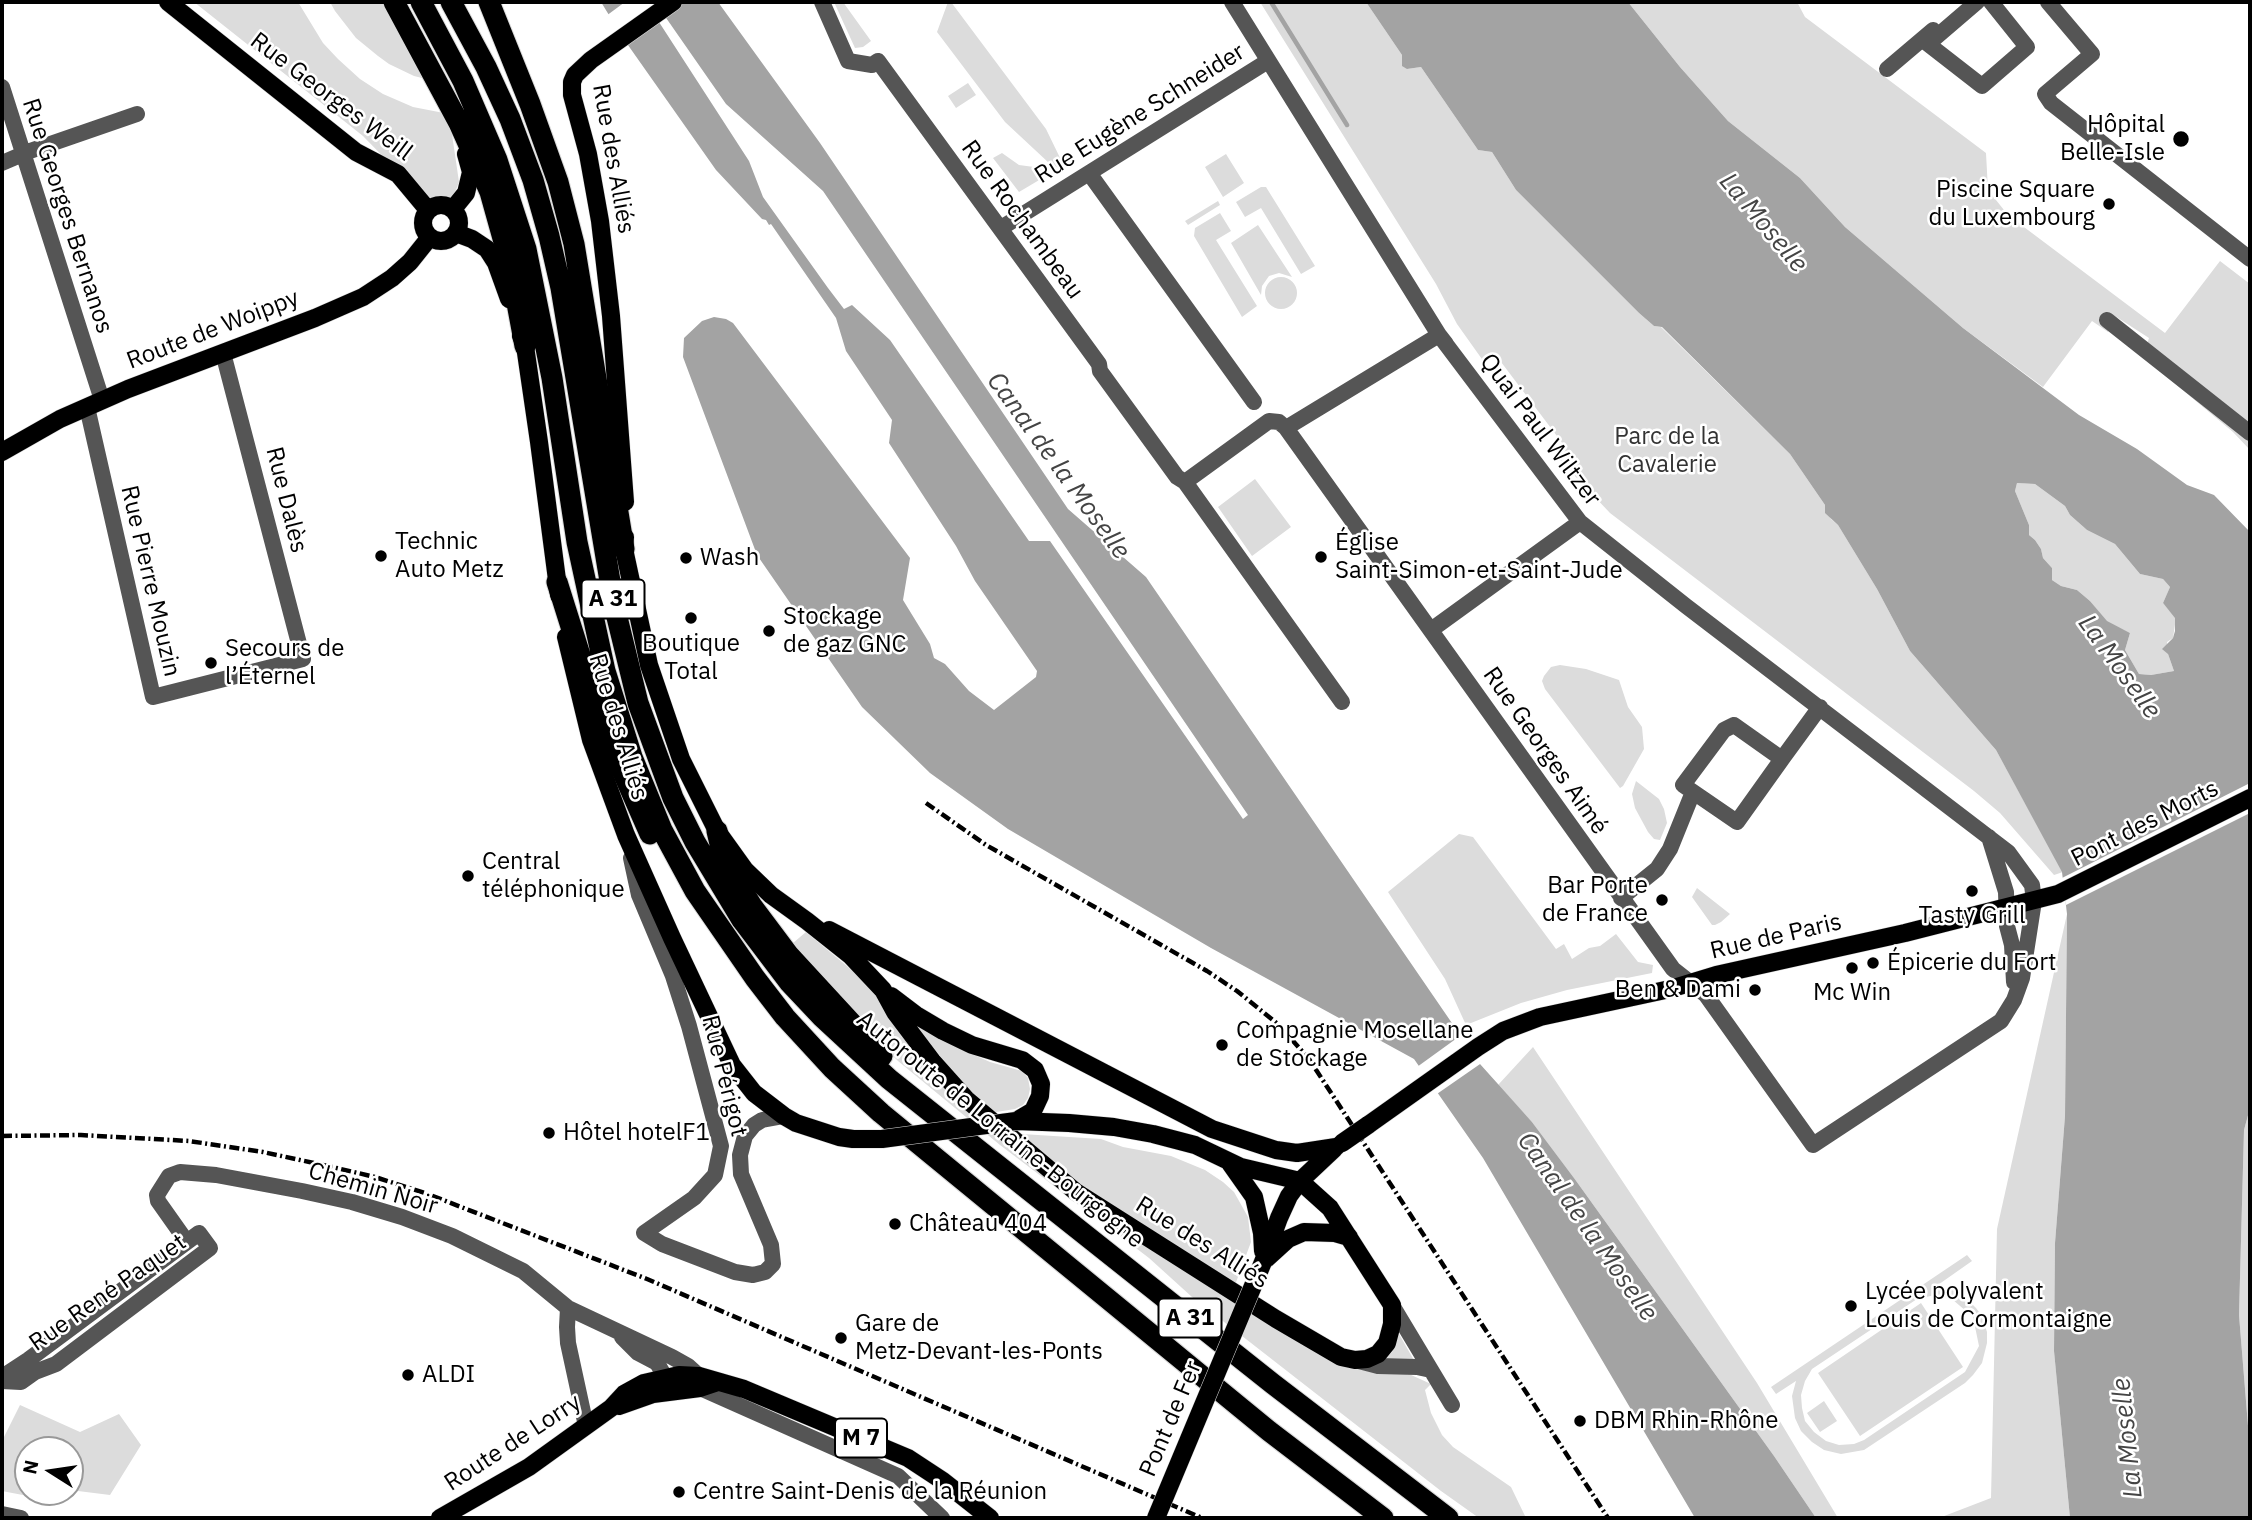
<!DOCTYPE html>
<html>
<head>
<meta charset="utf-8">
<style>
  body { margin:0 }
  #map { position:relative; width:2252px; height:1520px; overflow:hidden; background:#fff; font-family:"IBM Plex Sans",sans-serif }
  canvas { display:block }
  .frame { position:absolute; inset:0; border:4px solid #000; pointer-events:none }
  .north { position:absolute; left:14px; top:1436px; width:70px; height:70px; box-sizing:border-box; background:#fff; border:2px solid #999; border-radius:50%; rotate:282deg; font-size:19px; font-weight:700; line-height:28px; text-align:center; color:#000 }
  .north::after { content:''; display:block; margin:auto; width:24px; height:32px; background:#000; clip-path:polygon(50% 0,100% 100%,50% 72%,0 100%) }
</style>
</head>
<body>
<div id="map">
<canvas width="2252" height="1520"></canvas>
<div class="frame"></div>
<div class="north">N</div>
</div>
<script>
const ctx = document.querySelector('canvas').getContext('2d');
ctx.lineJoin = 'round';
function fillPath(path, color) {
  ctx.fillStyle = color;
  ctx.fill(path, 'evenodd');
}
function shape(rows) {
  const path = new Path2D();
  for (const r of rows) {
    if (r.length === 3) {
      path.moveTo(r[0] + r[2], r[1]);
      path.arc(r[0], r[1], r[2], 0, 2 * Math.PI);
      continue;
    }
    path.moveTo(r[0], r[1]);
    for (let i = 2; i < r.length; i += 2) path.lineTo(r[i], r[i + 1]);
  }
  return path;
}
function strokePath(path, color, width, dash) {
  ctx.strokeStyle = color;
  ctx.lineWidth = width;
  ctx.lineCap = dash ? 'butt' : 'round';
  ctx.setLineDash(dash || []);
  ctx.stroke(path);
}
function label(font, color, halo, rows, align = 'center') {
  ctx.font = font + ' "IBM Plex Sans",sans-serif';
  ctx.lineWidth = 5;
  ctx.setLineDash([]);
  ctx.textBaseline = 'middle';
  ctx.strokeStyle = halo;
  ctx.fillStyle = color;
  for (const [text, x, y, turn = 0] of rows) {
    ctx.save();
    ctx.translate(x, y);
    ctx.rotate((+turn || 0) * Math.PI / 180);
    ctx.textAlign = isNaN(turn) ? turn : align;
    if (halo) ctx.strokeText(text, 0, 0);
    ctx.fillText(text, 0, 0);
    ctx.restore();
  }
}
const green = shape([
  [194,2,298,2,323,43,338,59,360,79,383,94,413,107,449,114,459,182,456,190,445,206,434,202,424,203,402,176,363,136],
  [330,2,388,2,434,81,414,76,389,64,378,56,356,38,335,11],
  [834,2,843,2,871,41,863,47,855,48],
  [948,2,951,2,1046,129,1063,164,1058,168,1049,163,1005,122,937,32],
  [1260,2,1366,2,1402,55,1407,69,1421,67,1478,150,1492,152,1516,190,1639,313,1654,326,1661,327,1790,454,1825,505,1831,519,1838,525,1877,589,1910,651,1996,750,2063,872,2054,875,2000,813,1974,791,1610,513,1557,457,1566,448,1495,354,1484,362,1457,324,1436,284],
  [1628,2,1797,2,1805,17,1986,153,1988,190,2008,215,2165,333,2220,261,2250,284,2250,450,2233,432,2143,357,2149,338,2115,316,2118,319,2108,332,2092,321,2043,387,1963,328,1845,227,1800,178,1728,121,1680,67],
  [968,83,976,95,956,108,948,96],
  [1002,153,1019,165,1034,167,1051,173,1019,192,993,158],
  [1226,154,1244,183,1223,197,1205,167],
  [1261,187,1266,187,1315,266,1301,274,1261,208,1245,217,1236,202],
  [1218,201,1220,205,1188,225,1185,221],
  [1220,213,1231,231,1216,240,1257,306,1242,317,1194,236,1195,228],
  [1258,225,1292,277,1279,273,1269,276,1262,286,1261,295,1231,243],
  [1281,293,16],
  [1255,479,1291,527,1252,556,1218,507],
  [2017,483,2035,484,2065,506,2070,515,2087,530,2115,544,2140,574,2163,579,2170,587,2163,603,2176,618,2173,638,2167,642,2168,654,2174,671,2151,675,2139,674,2125,650,2130,633,2107,622,2090,601,2077,590,2061,586,2052,580,2052,568,2043,558,2041,549,2035,540,2029,535,2029,525,2015,491],
  [1560,665,1586,669,1619,680,1628,707,1642,727,1644,749,1623,786,1620,788,1545,689,1542,681,1544,676,1551,667],
  [1636,781,1659,799,1664,809,1667,823,1660,840,1654,839,1648,832,1635,808,1632,794],
  [1459,834,1473,837,1556,949,1564,944,1572,959,1589,948,1600,946,1616,934,1638,962,1653,965,1652,973,1567,990,1521,1003,1466,1025,1445,979,1388,892],
  [1697,888,1730,914,1721,922,1715,925,1712,925,1692,897],
  [2067,914,2065,1116,2055,1243,2054,1351,2070,1518,1939,1518,1991,1498,1997,1229],
  [806,932,860,977,973,1112,1227,1294,1341,1366,1409,1374,1431,1384,1425,1390,1431,1413,1442,1435,1453,1447,1511,1487,1526,1518,1479,1518,1441,1491,1192,1297,1149,1258,1000,1145,898,1061,840,1003,793,943],
  [905,1012,927,1032,954,1046,990,1062,1022,1071,1028,1078,1030,1089,1028,1098,1023,1105,1015,1109,990,1113,967,1090],
  [1533,1047,1757,1383,1838,1518,1816,1518,1774,1456,1574,1178,1532,1122,1498,1085],
  [2250,1108,2250,1518,2248,1518,2249,1438,2239,1315,2244,1130],
  [1022,1134,1101,1139,1123,1147,1171,1156,1205,1170,1223,1182,1234,1192,1248,1217,1251,1242,1235,1285,1079,1184,1016,1135],
  [1967,1255,1972,1261,1935,1287,1953,1290,1964,1296,1976,1308,1982,1316,1987,1332,1987,1343,1982,1363,1973,1375,1965,1383,1864,1450,1841,1454,1824,1450,1812,1442,1801,1431,1795,1418,1792,1396,1796,1381,1776,1394,1771,1387],
  [1935,1295,1953,1300,1973,1317,1979,1346,1965,1372,1864,1440,1854,1444,1839,1445,1826,1441,1814,1432,1805,1421,1802,1408,1801,1395,1805,1381,1812,1369,1917,1299],
  [1921,1303,1963,1367,1860,1436,1818,1373],
  [1399,1334,1415,1362,1384,1361,1392,1352],
  [1824,1401,1837,1421,1820,1432,1807,1413],
  [20,1405,80,1432,119,1414,141,1445,110,1495,70,1490,70,1450,28,1450,28,1492,63,1492,59,1502,2,1491,2,1441]
]);
const water = shape([
  [601,2,646,2,749,161,763,197,828,288,844,309,852,305,890,340,1029,541,1050,541,1243,819,1248,815,823,191,726,104,655,2,718,2,820,143,1068,509,1146,577,1480,1064,1532,1122,1574,1178,1774,1456,1816,1518,1695,1518,1483,1158,1414,1059,1211,948,1008,829,930,773,862,707,757,555,683,357,684,338,702,321,714,317,726,319,733,323,910,558,903,600,930,644,934,658,945,664,969,691,994,710,1036,677,1037,671,975,581,956,546,889,443,892,420,846,351,836,318,771,224,769,225,766,220,762,219,716,170,623,38],
  [1366,2,1628,2,1680,67,1728,121,1800,178,1845,227,1963,328,2079,415,2137,449,2187,485,2214,495,2250,532,2250,1108,2244,1130,2239,1315,2249,1438,2248,1518,2070,1518,2054,1351,2055,1243,2065,1116,2067,914,2062,872,1996,750,1910,651,1877,589,1838,525,1825,513,1825,505,1790,454,1662,327,1654,326,1639,313,1516,190,1492,152,1478,150,1421,67,1407,69,1402,66,1402,55],
  [2017,483,2035,484,2065,506,2070,515,2087,530,2115,544,2140,574,2163,579,2170,587,2163,603,2175,618,2175,631,2173,638,2162,649,2168,654,2174,671,2151,675,2139,674,2125,650,2130,633,2107,621,2090,601,2077,590,2061,586,2052,580,2052,568,2043,558,2041,549,2035,540,2029,535,2029,525,2015,491]
]);
const pier = shape([
  [625,2,650,2,662,18,624,45,606,16],
  [2250,783,2250,813,2066,905,2060,879],
  [1464,1033,1483,1062,1434,1096,1417,1067]
]);
const stream = shape([
  [1271,2,1347,125]
]);
const minor = shape([
  [822,2,848,61,872,65,878,61,1099,364,1100,371,1177,477,1185,482,1342,702],
  [1977,2,1928,44,1982,86,2027,47,1991,2],
  [2048,2,2092,54,2045,94,2051,103,2250,259],
  [1887,69,1933,30],
  [2,87,102,400],
  [2,163,30,151,137,114],
  [1089,173,1254,402],
  [1001,228,1268,61],
  [2107,320,2250,433],
  [87,407,153,697,303,659,223,353],
  [1286,428,1439,335,1446,344],
  [1185,482,1269,421,1279,422,1286,428,1673,969,1706,995,1813,1145,2001,1021,2014,1000,2022,978,2034,901,2032,885,2008,852,1686,606,1580,522,1439,335,1232,2],
  [1431,630,1580,522],
  [1734,725,1782,759,1737,822,1683,785,1724,730,1734,725],
  [1782,759,1820,707],
  [1989,837,2006,892,2007,926,2012,945,2014,982],
  [631,858,639,895,673,976,689,1026,721,1146,715,1175,694,1198,644,1233,662,1244,735,1272,753,1275,765,1272,773,1264,771,1245,741,1174,740,1155,745,1136,754,1125,762,1120,784,1116],
  [1621,898,1657,869,1670,849,1693,792],
  [187,1242,158,1201,157,1195,169,1176,180,1172,216,1175,302,1191,352,1202,402,1217,452,1236,523,1271,568,1308,672,1357,688,1366,699,1376],
  [1392,1305,1452,1405],
  [568,1308,567,1327,568,1343,586,1426],
  [622,1337,638,1353,657,1363,671,1387],
  [1355,1360,1378,1366,1417,1367,1431,1370],
  [2,1377,28,1360,199,1233,210,1248,56,1364,35,1372,21,1382,2,1381],
  [700,1388,898,1476,942,1518],
  [2,1514,21,1518]
]);
const major = shape([
  [168,2,356,152,398,174,428,210],
  [441,223,18],
  [453,209,466,193,471,172,466,154],
  [456,233,472,239,487,249,496,263,509,299],
  [521,336,525,346,539,442,559,595],
  [2,452,60,419,128,389,315,318,363,297,392,278,410,262,430,237],
  [625,502,611,316,600,221,588,154,572,95,572,82,575,75,591,60,673,2],
  [625,537,624,549,649,665,681,759,717,831,745,870,771,895,807,921,851,956,883,990,895,1012,932,1061,966,1099,1076,1192,1276,1319,1341,1357,1355,1360,1367,1359,1378,1354,1387,1343,1392,1324,1392,1305,1330,1208,1300,1181,1241,1167,1195,1145,1153,1134,1114,1127,1069,1123,1016,1121],
  [566,637,591,740,626,835,672,938,732,1065,754,1093,784,1116,796,1123,839,1137,853,1139,882,1139],
  [829,930,1212,1129,1276,1150,1297,1153,1336,1147],
  [891,996,916,1015,943,1031,972,1045,1022,1060,1035,1070,1041,1084,1040,1096,1033,1111,1016,1121],
  [1368,1125,1478,1047,1503,1031,1540,1017,1670,989,1716,975,1905,933,2058,894,2250,798],
  [1230,1163,1254,1197,1262,1233,1263,1251],
  [1266,1259,1288,1239,1304,1232,1335,1233,1349,1237],
  [1263,1262,1279,1218,1289,1196,1300,1181,1334,1149],
  [619,1406,653,1394,700,1388,718,1382],
  [440,1518,529,1467,611,1408,624,1394,644,1383,679,1375,699,1376,744,1389,908,1458,943,1481,990,1518]
]);
const highway = shape([
  [394,2,459,123,490,192,509,260,525,346],
  [421,2,463,81,497,160,526,249,552,378,577,542,605,671,632,757,662,830,695,891,755,978,785,1017,832,1068,881,1113,1269,1431,1383,1518],
  [451,2,486,67,510,119,533,180,549,236,561,288,614,605,638,703,673,798,695,842,742,920,789,982,822,1017,889,1079,1273,1384,1448,1518],
  [489,2,530,104,558,182,574,244,624,549],
  [557,582,602,725,650,834],
  [717,831,724,861,752,906,788,954,882,1056]
]);
const rail = shape([
  [926,803,986,845,1207,971,1237,991,1279,1025,1309,1059,1608,1518],
  [2,1136,81,1135,189,1141,263,1152,328,1166,375,1177,425,1193,647,1279,1202,1518]
]);
const majorBridge = shape([
  [882,1139,1016,1121],
  [1342,1143,1368,1125],
  [1156,1518,1263,1262]
]);
const markers = [
  [2181,139,9,"#000"],
  [2109,204,7,"#000"],
  [381,556,7,"#000"],
  [1321,557,7,"#000"],
  [686,558,7,"#000"],
  [691,618,7,"#000"],
  [769,631,7,"#000"],
  [211,663,7,"#000"],
  [468,876,7,"#000"],
  [1972,891,7,"#000"],
  [1662,900,7,"#000"],
  [1873,963,7,"#000"],
  [1852,968,7,"#000"],
  [1755,990,7,"#000"],
  [1222,1045,7,"#000"],
  [549,1133,7,"#000"],
  [895,1224,7,"#000"],
  [1851,1306,7,"#000"],
  [841,1338,7,"#000"],
  [408,1375,7,"#000"],
  [1580,1421,7,"#000"],
  [679,1492,7,"#000"]
];
const shields = [
  [613,599,63],
  [1190,1318,63],
  [861,1438,52]
];
const shieldNames = [
  ["A 31",613,599],
  ["A 31",1190,1318],
  ["M 7",861,1438]
];
const streetNames = [
  ["Rue Georges Weill",331,97,37],
  ["Rue Eugène Schneider",1140,114,-32],
  ["Rue des Alliés",613,159,80],
  ["Rue Georges Bernanos",67,216,72],
  ["Rue Rochambeau",1022,220,54],
  ["Route de Woippy",213,330,-21],
  ["Quai Paul Wiltzer",1540,430,53],
  ["Rue Dalès",286,500,76],
  ["Rue Pierre Mouzin",150,581,77],
  ["Rue des Alliés",618,727,73],
  ["Rue Georges Aimé",1545,751,55],
  ["Pont des Morts",2145,824,-27],
  ["Rue de Paris",1776,937,-13],
  ["Rue Périgot",724,1076,76],
  ["Autoroute de Lorraine-Bourgogne",1000,1130,39],
  ["Chemin Noir",373,1189,16],
  ["Rue des Alliés",1202,1243,32],
  ["Rue René Paquet",108,1293,-35],
  ["Pont de Fer",1171,1419,-67],
  ["Route de Lorry",513,1443,-33]
];
const poiNames = [
  ["Hôpital",2165,125,"right"],
  ["Belle-Isle",2165,153,"right"],
  ["Piscine Square",2095,190,"right"],
  ["du Luxembourg",2095,218,"right"],
  ["Technic",395,542],
  ["Auto Metz",395,570],
  ["Église",1335,543],
  ["Saint-Simon-et-Saint-Jude",1335,571],
  ["Wash",700,558],
  ["Stockage",783,617],
  ["de gaz GNC",783,645],
  ["Boutique",691,644,"center"],
  ["Total",691,672,"center"],
  ["Secours de",225,649],
  ["l’Éternel",225,677],
  ["Central",482,862],
  ["téléphonique",482,890],
  ["Bar Porte",1648,886,"right"],
  ["de France",1648,914,"right"],
  ["Tasty Grill",1972,916,"center"],
  ["Épicerie du Fort",1887,963],
  ["Ben & Dami",1741,990,"right"],
  ["Mc Win",1852,993,"center"],
  ["Compagnie Mosellane",1236,1031],
  ["de Stockage",1236,1059],
  ["Hôtel hotelF1",563,1133],
  ["Château 404",909,1224],
  ["Lycée polyvalent",1865,1292],
  ["Louis de Cormontaigne",1865,1320],
  ["Gare de",855,1324],
  ["Metz-Devant-les-Ponts",855,1352],
  ["ALDI",422,1375],
  ["DBM Rhin-Rhône",1594,1421],
  ["Centre Saint-Denis de la Réunion",693,1492]
];
const parkNames = [
  ["Parc de la",1667,437],
  ["Cavalerie",1667,465]
];
const waterNames = [
  ["La Moselle",1763,223,50],
  ["Canal de la Moselle",1058,466,54],
  ["La Moselle",2119,667,54],
  ["Canal de la Moselle",1587,1227,55],
  ["La Moselle",2128,1438,-96]
];
fillPath(green, '#dcdcdc');
fillPath(water, '#a3a3a3');
fillPath(pier, '#fff');
strokePath(stream, '#a3a3a3', 4.5);
strokePath(major, '#dbdbdb', 19);
strokePath(highway, '#dbdbdb', 23);
strokePath(minor, '#555', 16);
strokePath(major, '#000', 18);
strokePath(highway, '#000', 21);
strokePath(rail, '#000', 4.5, [10, 3.5, 2, 3.5]);
strokePath(majorBridge, '#dbdbdb', 19, []);
strokePath(majorBridge, '#000', 18);
for (const [x, y, r, color] of markers) {
  const dot = new Path2D();
  dot.arc(x, y, r, 0, 2 * Math.PI);
  ctx.fillStyle = color;
  ctx.fill(dot);
  strokePath(dot, '#fff', 2.5);
}
for (const [x, y, w] of shields) {
  const box = new Path2D();
  box.roundRect(x - w / 2, y - 19.5, w, 39, 5);
  ctx.fillStyle = '#fff';
  ctx.fill(box);
  strokePath(box, '#000', 2);
}
label('bold 23px', '#000', null, shieldNames);
label('24px', '#000', '#fff', streetNames);
label('24px', '#000', '#fff', poiNames, 'left');
label('24px', '#333', '#fff', parkNames);
label('italic 26px', '#444', '#fff', waterNames);
</script>
</body>
</html>
